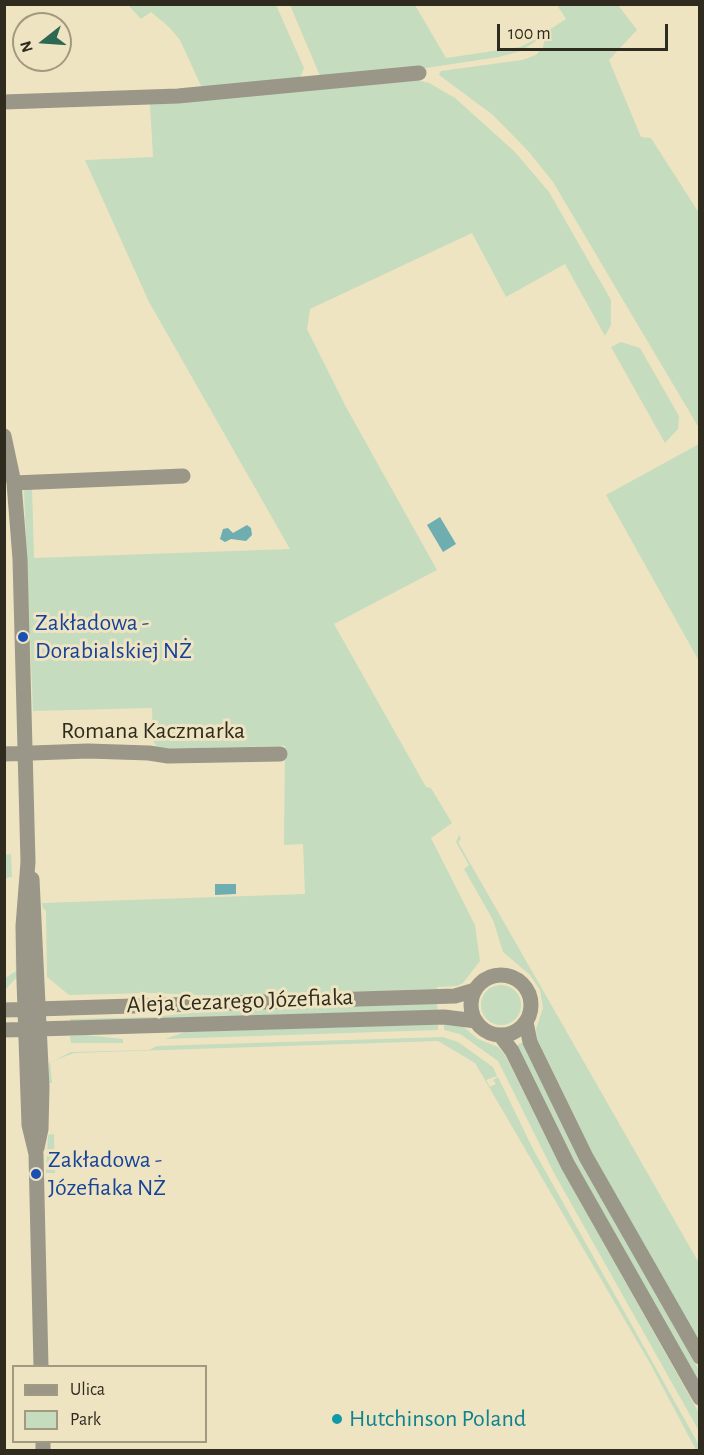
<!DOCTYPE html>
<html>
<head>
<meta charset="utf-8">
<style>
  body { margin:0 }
  #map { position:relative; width:704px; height:1455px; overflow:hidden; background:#efe4c1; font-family:"Alegreya Sans",sans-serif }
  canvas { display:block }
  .frame { position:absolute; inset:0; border:6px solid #2f2b1e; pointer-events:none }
  .legend { position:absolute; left:12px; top:1365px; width:195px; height:78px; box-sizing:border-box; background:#efe4c1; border:2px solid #a29a80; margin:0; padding:8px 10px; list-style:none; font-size:18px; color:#2f2b1e }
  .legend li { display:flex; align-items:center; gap:12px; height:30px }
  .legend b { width:30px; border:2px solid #a29a80 }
  .north { position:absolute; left:12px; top:12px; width:60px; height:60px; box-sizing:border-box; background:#efe4c1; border:2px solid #a29a80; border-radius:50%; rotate:253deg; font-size:16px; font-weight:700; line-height:24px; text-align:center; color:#2f2b1e }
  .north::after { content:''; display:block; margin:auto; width:21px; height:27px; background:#2c6852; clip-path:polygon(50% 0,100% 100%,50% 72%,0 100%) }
  .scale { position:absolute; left:497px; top:24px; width:171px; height:27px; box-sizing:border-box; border:3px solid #2f2b1e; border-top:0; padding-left:8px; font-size:18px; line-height:21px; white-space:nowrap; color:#2f2b1e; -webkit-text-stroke:4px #efe4c1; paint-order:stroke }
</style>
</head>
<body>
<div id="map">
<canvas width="704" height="1455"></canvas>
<div class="frame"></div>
<ul class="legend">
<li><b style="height:8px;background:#9a9688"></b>Ulica</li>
<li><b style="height:16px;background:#c5dcbf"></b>Park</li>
</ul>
<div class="north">N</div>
<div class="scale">100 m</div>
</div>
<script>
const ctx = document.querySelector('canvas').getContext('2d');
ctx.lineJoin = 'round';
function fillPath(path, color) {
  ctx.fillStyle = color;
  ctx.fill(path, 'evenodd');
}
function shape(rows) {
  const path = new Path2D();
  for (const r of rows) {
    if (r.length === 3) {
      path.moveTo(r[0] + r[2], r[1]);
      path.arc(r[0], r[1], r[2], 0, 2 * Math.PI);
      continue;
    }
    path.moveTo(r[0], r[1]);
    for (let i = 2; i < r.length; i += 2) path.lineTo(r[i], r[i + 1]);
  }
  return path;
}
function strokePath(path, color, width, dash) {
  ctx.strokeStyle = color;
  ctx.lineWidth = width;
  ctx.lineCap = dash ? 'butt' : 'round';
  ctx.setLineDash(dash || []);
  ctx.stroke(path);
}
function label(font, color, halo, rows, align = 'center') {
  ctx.font = font + ' "Alegreya Sans",sans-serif';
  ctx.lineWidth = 6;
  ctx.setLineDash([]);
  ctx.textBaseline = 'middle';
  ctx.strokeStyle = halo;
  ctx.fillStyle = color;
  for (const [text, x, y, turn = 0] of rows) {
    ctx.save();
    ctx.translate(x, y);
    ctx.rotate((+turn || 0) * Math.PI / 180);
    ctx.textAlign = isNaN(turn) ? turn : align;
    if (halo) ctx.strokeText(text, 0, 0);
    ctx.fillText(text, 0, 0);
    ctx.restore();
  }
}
const green = shape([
  [128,5,276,5,304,68,300,78,202,88,180,40,169,27,151,12,141,19],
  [290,5,415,5,446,58,520,47,536,39,536,41,521,51,499,57,426,68,320,76],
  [557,5,618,5,637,30,609,60,641,137,651,138,699,213,699,428,553,182,529,152,493,115,439,75,441,71,522,60,536,55,543,47,546,32,566,19],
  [414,79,429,83,455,98,515,152,549,192,611,300,611,325,605,336,565,264,506,297,472,233,310,309,307,329,346,407,437,570,334,624,426,787,431,788,452,823,431,838,475,925,480,961,463,983,457,986,437,987,437,989,221,996,151,993,69,995,47,977,46,910,43,909,42,903,305,894,303,844,284,845,285,746,158,749,153,741,152,708,33,711,24,491,32,488,34,558,290,549,149,302,85,160,153,157,150,104],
  [621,342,640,348,679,416,678,429,665,443,611,347],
  [699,444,699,661,606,495],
  [459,835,461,839,458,842,699,1263,699,1342,593,1155,537,1039,536,1029,543,1008,540,990,530,975,503,952,493,920,464,869,469,865,456,842],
  [11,854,12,877,5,878,5,855],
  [14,930,17,977,5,990,5,978,16,971],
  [501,1005,20],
  [437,1003,438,1011,70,1022,70,1019,153,1017,218,1010],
  [438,1024,438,1030,165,1039,185,1032],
  [444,1024,461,1025,478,1039,498,1047,505,1055,562,1169,699,1413,699,1431,554,1173,498,1061,460,1034,444,1030],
  [85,1035,123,1039,123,1043,71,1043,70,1036],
  [443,1037,458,1042,493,1067,497,1076,486,1080,490,1087,496,1084,493,1080,498,1077,533,1149,699,1445,699,1450,696,1450,651,1365,475,1063,438,1041,74,1053,50,1062,52,1083,49,1083,49,1063,71,1052,149,1050,157,1046],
  [520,1043,523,1043,581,1160,699,1370,699,1386,595,1201,516,1047],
  [54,1134,55,1173,46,1173,48,1135]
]);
const water = shape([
  [440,517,456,544,443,552,427,525],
  [247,525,251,528,252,535,246,541,231,539,225,542,220,539,223,529,228,528,233,533],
  [215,884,236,884,236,894,215,895]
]);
const minor = shape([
  [4,102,178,96,419,73],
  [4,436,14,483,20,559,28,862,23,926,24,981,29,1125,36,1154,41,1366],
  [14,483,183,476],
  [4,754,88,751,149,753,168,756,280,754],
  [32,879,42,1087,41,1129,37,1148],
  [501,1005,30],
  [4,1010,455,996,475,990],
  [526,1022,530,1042,586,1157,700,1357],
  [4,1030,444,1017,476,1021],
  [500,1035,512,1051,568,1165,700,1398],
  [43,1442,43,1450]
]);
const markers = [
  [23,637,6,"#1a4fb4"],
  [36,1174,6,"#1a4fb4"],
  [337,1419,6,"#0f9aa8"]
];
const transitNames = [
  ["Zakładowa -",35,623],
  ["Dorabialskiej NŻ",35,651],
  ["Zakładowa -",48,1160],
  ["Józefiaka NŻ",48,1188]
];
const streetNames = [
  ["Romana Kaczmarka",153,731],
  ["Aleja Cezarego Józefiaka",240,1001,-2]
];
const cultureNames = [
  ["Hutchinson Poland",349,1419]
];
fillPath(green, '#c5dcbf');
fillPath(water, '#6eaeb1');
strokePath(minor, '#9a9688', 15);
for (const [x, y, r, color] of markers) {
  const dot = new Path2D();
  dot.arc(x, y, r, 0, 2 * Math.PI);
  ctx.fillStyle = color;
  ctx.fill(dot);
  strokePath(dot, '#efe4c1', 2);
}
label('24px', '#164399', '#efe4c1', transitNames, 'left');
label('24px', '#2f2b1e', '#efe4c1', streetNames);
label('24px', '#0d838f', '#efe4c1', cultureNames, 'left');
</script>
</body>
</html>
